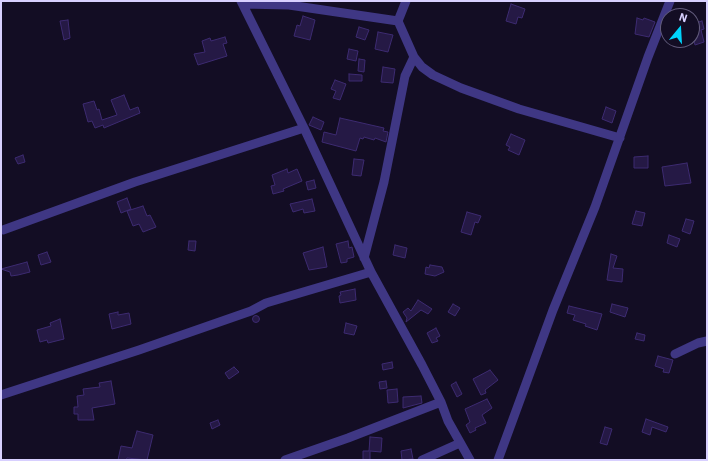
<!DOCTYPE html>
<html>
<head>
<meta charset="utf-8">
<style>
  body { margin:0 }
  #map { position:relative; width:708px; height:461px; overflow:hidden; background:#130d24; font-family:"IBM Plex Sans",sans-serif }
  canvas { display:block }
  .frame { position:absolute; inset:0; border:2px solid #d8d0ff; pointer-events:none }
  .north { position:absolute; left:660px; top:8px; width:40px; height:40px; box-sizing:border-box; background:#130d24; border:1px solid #625b7c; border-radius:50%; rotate:18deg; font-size:11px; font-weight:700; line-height:16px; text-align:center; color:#d8d0ff }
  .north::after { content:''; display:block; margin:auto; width:14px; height:18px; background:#00d3fb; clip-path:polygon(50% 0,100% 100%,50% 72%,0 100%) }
</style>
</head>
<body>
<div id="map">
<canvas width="708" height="461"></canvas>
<div class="frame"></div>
<div class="north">N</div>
</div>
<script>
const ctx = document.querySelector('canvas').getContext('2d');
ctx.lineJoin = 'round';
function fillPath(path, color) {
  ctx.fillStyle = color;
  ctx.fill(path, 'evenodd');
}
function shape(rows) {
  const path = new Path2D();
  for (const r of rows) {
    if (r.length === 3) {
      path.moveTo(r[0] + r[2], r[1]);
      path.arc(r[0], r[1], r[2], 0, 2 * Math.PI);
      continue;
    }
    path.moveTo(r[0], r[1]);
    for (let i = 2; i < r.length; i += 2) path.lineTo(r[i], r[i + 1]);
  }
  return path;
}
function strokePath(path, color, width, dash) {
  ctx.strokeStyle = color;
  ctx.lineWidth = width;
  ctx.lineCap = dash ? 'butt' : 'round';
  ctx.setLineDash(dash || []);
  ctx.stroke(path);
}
const building = shape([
  [511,4,525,9,522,18,518,17,516,24,506,21,511,4],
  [303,16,315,20,310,40,294,36,297,25,300,26,303,16],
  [637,18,643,20,644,18,655,22,649,37,635,34,637,18],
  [68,20,70,38,64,40,60,21,68,20],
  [702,21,704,29,701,30,704,42,695,45,692,33,692,24,702,21],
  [359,27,369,30,365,40,356,37,359,27],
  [378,32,393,35,388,52,375,49,378,32],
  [225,37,227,43,223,44,227,56,198,65,194,54,205,52,202,41,210,38,211,41,225,37],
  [349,49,358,51,356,61,347,59,349,49],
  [359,59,365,60,364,72,358,71,359,59],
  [383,67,395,69,393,83,381,82,383,67],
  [349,74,362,75,362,81,349,81,349,74],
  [335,80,346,84,340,100,333,98,336,91,331,89,335,80],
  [124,95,130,110,138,107,140,113,104,128,103,125,95,128,92,121,88,122,83,104,94,101,97,110,99,109,102,120,117,115,111,100,124,95],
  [606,107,616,111,612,123,602,119,606,107],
  [313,117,324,122,321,130,309,125,313,117],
  [340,118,384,128,383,131,388,132,386,142,375,138,374,140,364,137,363,139,360,138,356,151,322,142,324,132,336,135,340,118],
  [511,134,525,140,519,155,508,150,510,147,506,145,511,134],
  [23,155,25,162,18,164,15,158,23,155],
  [648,156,648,168,634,168,634,157,648,156],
  [354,159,364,160,361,176,352,175,354,159],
  [687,163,691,183,665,186,662,167,687,163],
  [287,169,288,173,297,169,302,181,283,189,284,191,273,194,271,186,275,185,272,175,287,169],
  [314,180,316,188,308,190,306,182,314,180],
  [127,198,131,209,121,213,117,202,127,198],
  [312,199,315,211,304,213,303,209,293,212,290,204,312,199],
  [143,206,147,216,150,215,156,227,143,232,139,224,133,226,127,211,143,206],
  [636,211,645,213,642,226,632,224,636,211],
  [467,212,481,216,478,223,475,222,471,235,461,232,467,212],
  [686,219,694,221,690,234,682,231,686,219],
  [669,235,680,239,677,247,667,243,669,235],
  [189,241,196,241,195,251,188,250,189,241],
  [348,241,349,248,352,247,354,257,347,259,347,262,341,263,336,244,348,241],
  [395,245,407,248,405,258,393,255,395,245],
  [323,247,327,267,309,270,303,253,323,247],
  [47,252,51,262,41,265,38,255,47,252],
  [611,254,617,256,613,268,623,269,622,282,607,280,611,254],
  [27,262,30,272,18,275,11,276,10,272,1,269,27,262],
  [430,265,442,267,444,272,435,276,425,274,426,267,429,268,430,265],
  [355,289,356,300,340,303,339,296,341,295,340,292,355,289],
  [418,300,432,309,428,314,421,310,406,322,407,318,403,312,408,308,411,311,418,300],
  [453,304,460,308,455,316,448,312,453,304],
  [612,304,628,308,625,317,610,312,612,304],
  [569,306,602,314,597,330,585,326,586,324,573,320,575,315,567,313,569,306],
  [118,312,118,315,129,313,131,324,112,329,109,314,118,312],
  [256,319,3.5],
  [60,319,64,339,48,343,47,340,40,342,37,330,51,326,50,323,60,319],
  [346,323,357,326,354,335,344,333,346,323],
  [436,328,440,336,436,338,438,341,432,343,427,333,436,328],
  [637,333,645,335,644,341,635,339,637,333],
  [658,356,673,360,669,373,663,372,664,369,655,366,658,356],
  [392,362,393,368,383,370,382,364,392,362],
  [234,367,239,372,229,379,225,373,234,367],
  [490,370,498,380,485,390,486,393,481,395,473,379,490,370],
  [111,381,115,404,92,408,94,420,78,420,78,414,74,414,74,407,78,407,77,396,84,395,83,389,100,387,99,383,111,381],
  [386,381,387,388,380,389,379,382,386,381],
  [456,382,462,394,457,397,451,385,456,382],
  [397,389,398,402,388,403,387,390,397,389],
  [421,396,422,403,403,408,403,397,421,396],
  [487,399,492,408,482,415,486,423,475,428,476,430,470,433,466,425,470,422,465,409,487,399],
  [646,419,668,427,666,432,652,427,650,435,642,432,646,419],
  [218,420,220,425,212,429,210,423,218,420],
  [605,427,612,429,607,445,600,443,605,427],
  [137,431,153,435,147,460,127,458,126,460,118,460,121,446,132,448,137,431],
  [370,437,382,438,381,452,370,451,370,460,363,460,363,451,369,451,370,437],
  [411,449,413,459,402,460,401,451,411,449]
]);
const minor = shape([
  [241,1,304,128,371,272,422,365,441,402,448,421,470,460],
  [406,1,398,21,414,57,422,67,433,75,461,88,519,109,620,138],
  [243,4,289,5,398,21],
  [3,230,135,182,304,128],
  [364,258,384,182,405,76,414,57],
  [675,354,698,343,707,341],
  [1,395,139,350,251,311,266,303,371,272],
  [285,460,348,438,441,402],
  [422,460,460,443],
  [498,460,553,310,595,207,648,57,670,1]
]);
fillPath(building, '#251945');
strokePath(building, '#3d2b71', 1);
strokePath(minor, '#3f3784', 9);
</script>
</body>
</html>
